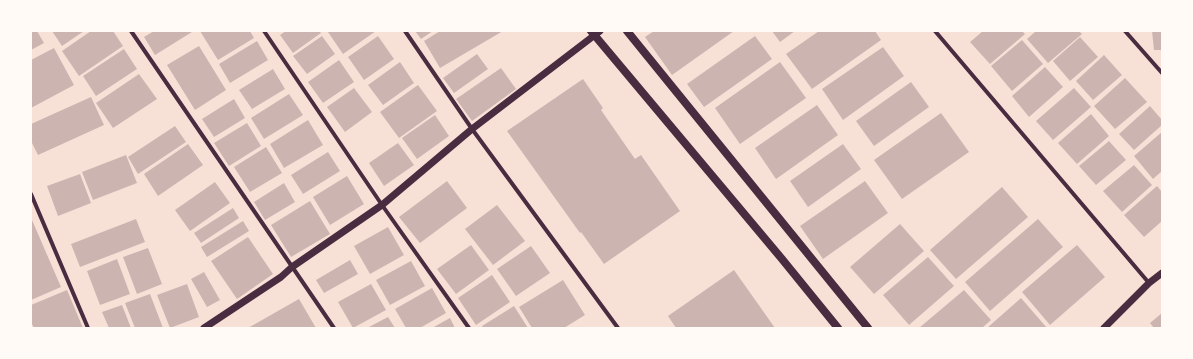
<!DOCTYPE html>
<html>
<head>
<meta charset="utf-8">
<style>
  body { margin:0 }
  #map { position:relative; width:1193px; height:359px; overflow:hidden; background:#f7e1d7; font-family:"Sofia Sans Condensed",sans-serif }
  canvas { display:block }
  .frame { position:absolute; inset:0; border:32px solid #fffaf5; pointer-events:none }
</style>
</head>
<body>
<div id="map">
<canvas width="1193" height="359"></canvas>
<div class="frame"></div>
</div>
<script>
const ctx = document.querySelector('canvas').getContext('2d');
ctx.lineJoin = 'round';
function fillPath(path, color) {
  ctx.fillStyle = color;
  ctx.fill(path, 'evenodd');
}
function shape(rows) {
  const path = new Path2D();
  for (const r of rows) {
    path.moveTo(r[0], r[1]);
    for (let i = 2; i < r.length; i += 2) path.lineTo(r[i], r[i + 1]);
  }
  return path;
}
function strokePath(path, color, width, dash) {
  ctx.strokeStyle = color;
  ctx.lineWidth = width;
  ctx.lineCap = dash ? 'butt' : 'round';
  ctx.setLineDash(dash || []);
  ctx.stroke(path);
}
const building = shape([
  [31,31,37,31,44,43,31,50],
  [52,31,84,31,62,46],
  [91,31,113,31,123,46,79,76,62,51],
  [154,31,192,31,192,32,155,55,144,37],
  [200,31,250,31,254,38,218,60],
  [286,31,319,31,321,33,293,53,280,35],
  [329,31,376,31,343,54,328,32],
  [415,31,433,31,421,39],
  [440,31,503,31,440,68,424,41],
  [654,31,734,31,672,75,645,37],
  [772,31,795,31,780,42],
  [819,31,875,31,881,40,812,89,786,54],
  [983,31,1022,31,1025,34,990,64,970,42],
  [1036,31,1079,31,1082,34,1048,63,1027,39],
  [1152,31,1162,31,1162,50,1154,50],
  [322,36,335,54,307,74,293,56],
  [378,36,394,59,364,80,348,57],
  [755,36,772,59,704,107,687,84],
  [1080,37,1098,57,1070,81,1053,61],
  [1022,40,1043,64,1012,91,991,66],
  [257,41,268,60,230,83,219,64],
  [199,46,226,90,195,110,167,65],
  [883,47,904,76,843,120,822,89],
  [54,48,74,85,31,108,31,60],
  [124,49,137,69,96,96,83,76],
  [477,54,488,69,454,93,443,78],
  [1104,55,1122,75,1093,100,1076,81],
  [339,60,354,82,323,103,308,82],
  [400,62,414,83,383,105,368,85],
  [780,62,806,98,740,144,715,108],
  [1045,67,1063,87,1029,117,1012,96],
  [501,68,516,89,472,121,456,99],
  [273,69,285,89,252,109,239,90],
  [139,74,157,99,113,128,96,103],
  [1125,78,1147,102,1115,129,1094,106],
  [583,79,603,108,601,110,635,159,641,155,680,211,604,264,581,232,580,233,507,131],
  [911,82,929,107,874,146,856,121],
  [418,85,437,111,399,138,380,112],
  [354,88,372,112,345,132,327,107],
  [1074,88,1091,107,1053,140,1036,121],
  [289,94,303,115,264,139,251,118],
  [91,97,104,125,38,155,31,141,31,124],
  [234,99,245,118,214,137,202,119],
  [817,105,838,135,776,179,755,148],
  [1150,106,1162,120,1162,125,1134,150,1119,134],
  [941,113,969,152,902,199,874,160],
  [1091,114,1109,136,1077,164,1058,143],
  [435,115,449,136,417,159,402,138],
  [308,120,323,145,284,168,270,144],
  [247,123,261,146,229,166,214,143],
  [175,126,186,142,138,174,128,157],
  [1162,132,1162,171,1153,179,1134,156],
  [1109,141,1126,160,1096,185,1079,166],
  [398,143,414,165,384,186,369,163],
  [188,144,203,165,158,196,144,174],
  [843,144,861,169,808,207,790,181],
  [266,147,282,173,250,192,234,167],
  [328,152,340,171,303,194,291,175],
  [126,155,137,183,93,200,82,172],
  [1134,165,1152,185,1122,212,1103,191],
  [80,174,91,203,58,216,47,186],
  [347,176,364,204,330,225,313,197],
  [447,181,467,208,420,243,399,217],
  [865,181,888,213,823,259,800,226],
  [215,182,230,203,190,231,175,210],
  [284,183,295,202,265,220,254,202],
  [1157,186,1162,192,1162,221,1144,237,1124,215],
  [1002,187,1028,217,956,279,930,250],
  [310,201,330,234,291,257,271,225],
  [497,205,525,241,493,265,465,229],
  [233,208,239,218,201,243,194,233],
  [136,219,145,242,80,267,71,244],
  [1038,219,1063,247,990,311,965,282],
  [32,220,61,287,31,300,31,221],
  [243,221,249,231,207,257,201,247],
  [900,224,924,251,874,294,850,267],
  [388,227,404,255,370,274,354,246],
  [248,237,273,274,237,299,211,261],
  [471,245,489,270,456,294,437,269],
  [1077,245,1105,277,1050,325,1022,292],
  [531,246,550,273,516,296,497,269],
  [148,248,162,284,137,294,123,257],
  [928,257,954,286,909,325,883,295],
  [117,259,130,294,100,305,87,271],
  [350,260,358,274,324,293,316,280],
  [411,261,425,286,390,305,376,280],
  [734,270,775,328,676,328,668,316],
  [204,272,220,300,207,307,191,279],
  [492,275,510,302,476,325,458,298],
  [563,280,585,315,564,328,532,328,519,307],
  [187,284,199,317,170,328,157,295],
  [371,284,386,310,353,328,338,302],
  [432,288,446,313,420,328,406,328,395,309],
  [67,290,83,328,34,328,31,322,31,305],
  [964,290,991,320,982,328,919,328],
  [150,294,163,328,135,328,125,303],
  [1021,298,1047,328,987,328],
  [299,299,316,328,248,328],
  [122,305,131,328,109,328,102,312],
  [514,306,528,328,483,328,482,326],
  [1162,313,1162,328,1154,328,1150,323],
  [388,317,395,328,367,328],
  [450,318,455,328,432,328]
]);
const minor = shape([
  [131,31,334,328],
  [264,31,382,205,469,328],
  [405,31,472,129,618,328],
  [935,31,1149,283],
  [1125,31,1162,73],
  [31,194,88,328]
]);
const tertiary = shape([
  [204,328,281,277,292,267,382,205,472,129,600,31],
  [1104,328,1149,283,1162,273]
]);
const secondary = shape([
  [591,31,782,259,838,328],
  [627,31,868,328]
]);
fillPath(building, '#ccb4b1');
strokePath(minor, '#4a2c40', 4);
strokePath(tertiary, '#4a2c40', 7);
strokePath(secondary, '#4a2c40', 8);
</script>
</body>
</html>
